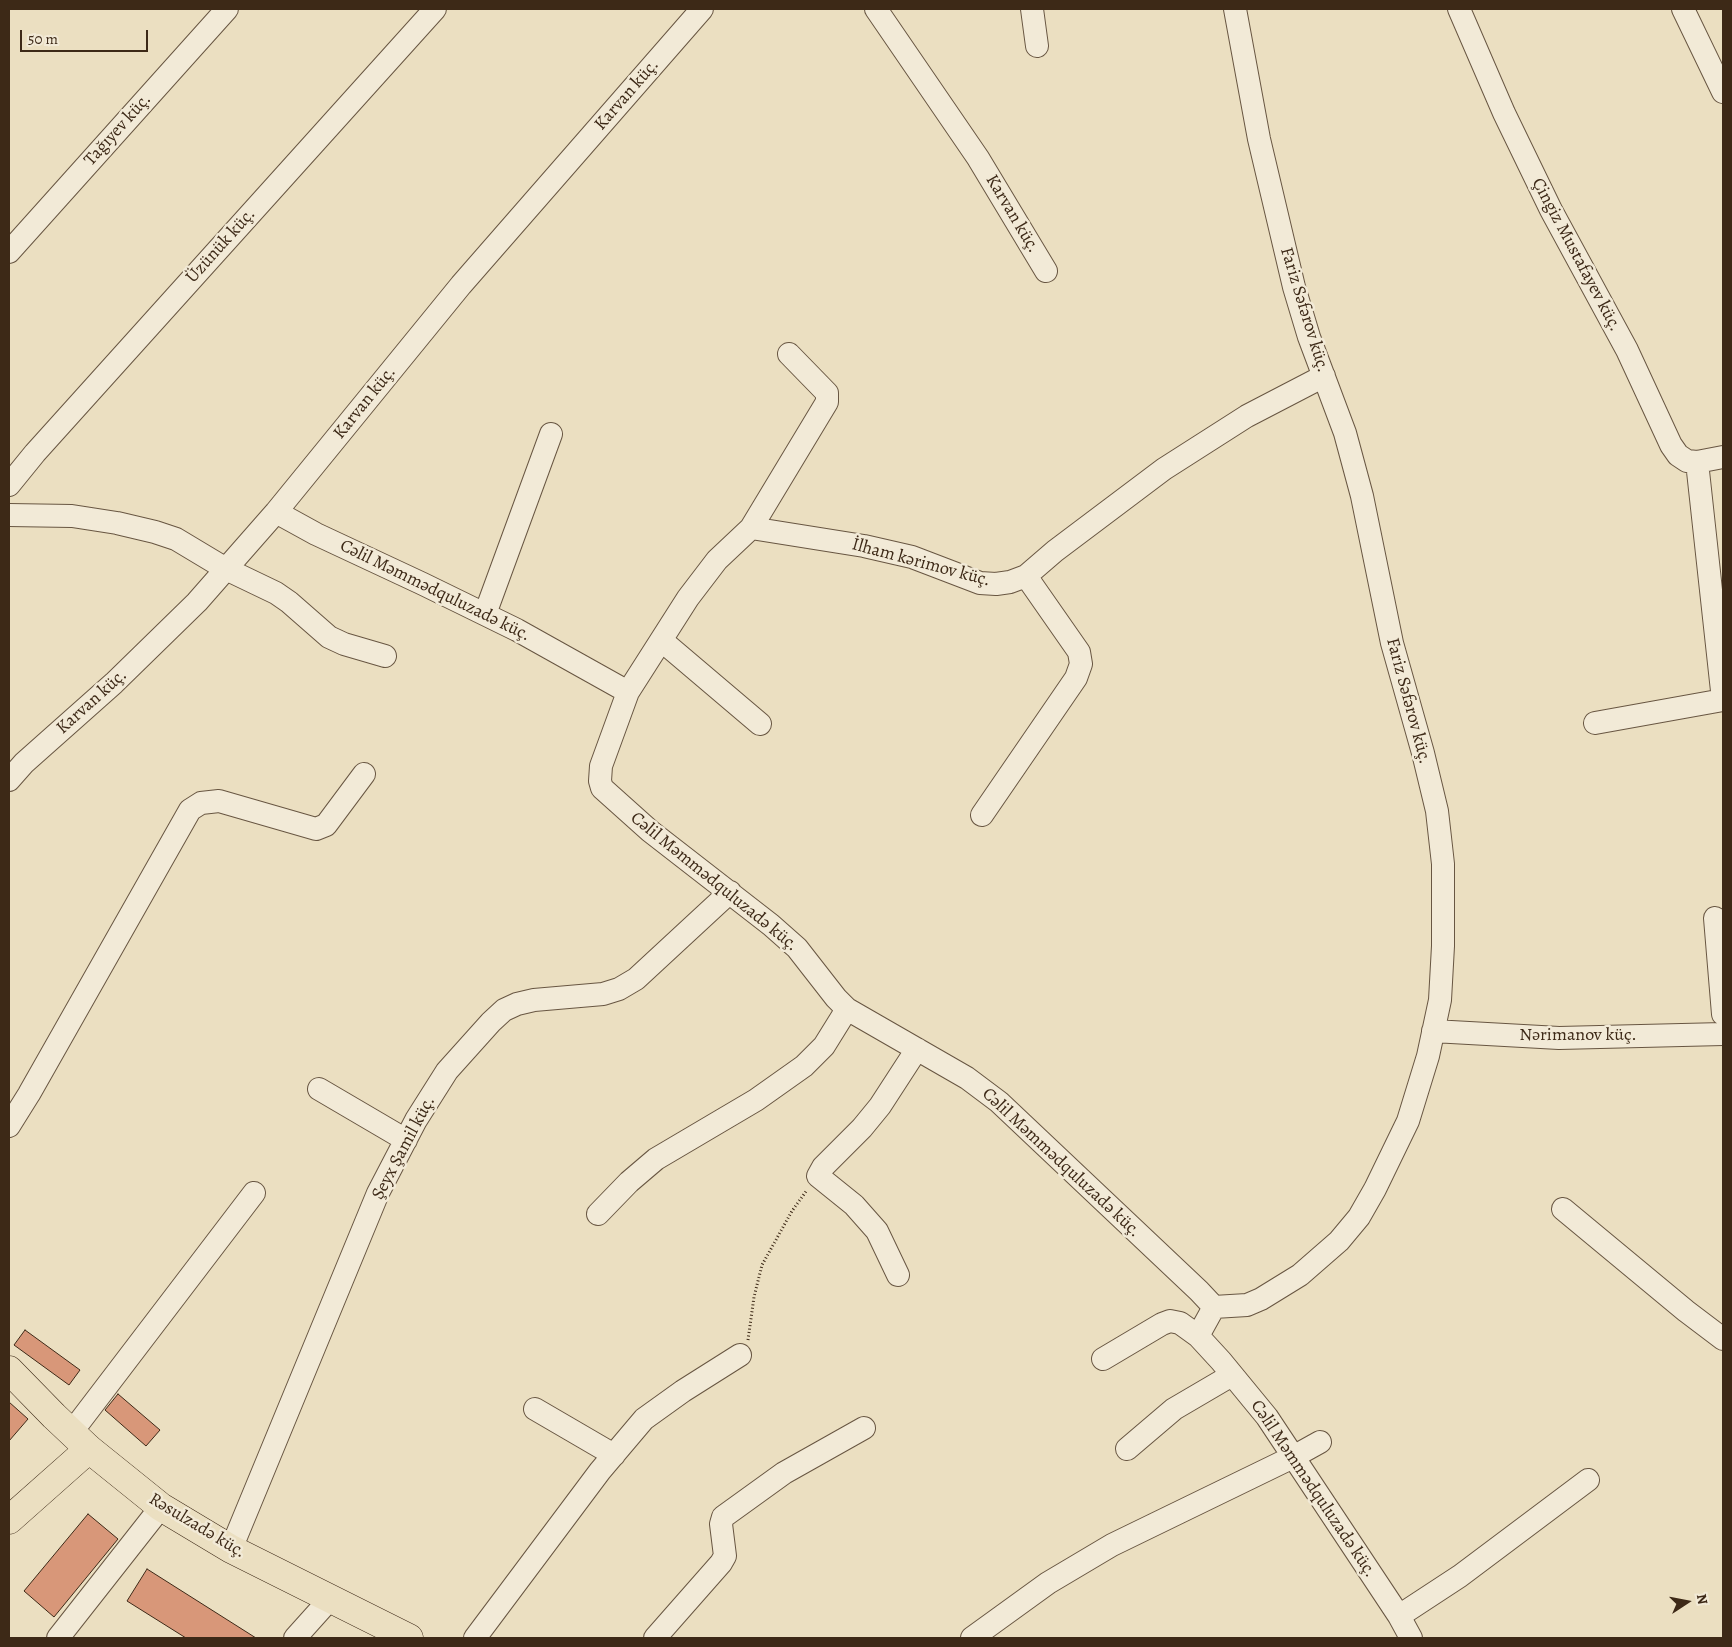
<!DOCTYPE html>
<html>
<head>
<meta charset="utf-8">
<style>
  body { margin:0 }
  #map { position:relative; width:1732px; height:1647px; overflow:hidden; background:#ebdfc1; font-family:Alegreya,serif }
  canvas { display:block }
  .frame { position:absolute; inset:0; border:10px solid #3d2917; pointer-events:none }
  .north { position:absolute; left:1662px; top:1577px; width:50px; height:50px; -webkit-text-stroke:4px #f2ead7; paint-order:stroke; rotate:79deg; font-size:14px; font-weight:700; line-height:20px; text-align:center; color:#3d2917 }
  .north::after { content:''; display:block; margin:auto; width:18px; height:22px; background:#3d2917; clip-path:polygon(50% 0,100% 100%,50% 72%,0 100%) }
  .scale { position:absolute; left:20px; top:30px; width:128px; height:22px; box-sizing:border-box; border:2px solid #3d2917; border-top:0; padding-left:6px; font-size:15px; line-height:18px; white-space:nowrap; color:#3d2917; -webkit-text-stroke:4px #f2ead7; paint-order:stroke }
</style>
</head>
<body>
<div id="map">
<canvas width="1732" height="1647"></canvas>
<div class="frame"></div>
<div class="north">N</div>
<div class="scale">50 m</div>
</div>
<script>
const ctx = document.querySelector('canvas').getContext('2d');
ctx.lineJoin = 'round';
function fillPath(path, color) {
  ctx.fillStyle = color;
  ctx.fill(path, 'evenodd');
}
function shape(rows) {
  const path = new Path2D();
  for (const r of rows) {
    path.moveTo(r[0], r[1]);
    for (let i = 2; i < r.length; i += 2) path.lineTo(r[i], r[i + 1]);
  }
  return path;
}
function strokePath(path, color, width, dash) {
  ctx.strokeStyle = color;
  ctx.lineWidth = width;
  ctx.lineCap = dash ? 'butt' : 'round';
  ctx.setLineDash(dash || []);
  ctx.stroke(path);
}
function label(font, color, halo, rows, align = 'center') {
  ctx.font = font + ' Alegreya,serif';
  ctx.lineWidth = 5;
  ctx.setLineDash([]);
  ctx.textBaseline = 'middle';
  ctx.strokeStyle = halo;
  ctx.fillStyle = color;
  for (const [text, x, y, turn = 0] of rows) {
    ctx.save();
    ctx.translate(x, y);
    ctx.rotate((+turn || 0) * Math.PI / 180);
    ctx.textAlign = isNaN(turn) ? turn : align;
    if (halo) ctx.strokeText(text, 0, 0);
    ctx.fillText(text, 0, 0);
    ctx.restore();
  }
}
const building = shape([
  [25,1330,80,1370,69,1385,14,1345,25,1330],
  [118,1394,160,1430,146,1446,105,1410,118,1394],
  [9,1402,28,1419,9,1441,9,1402],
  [88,1514,118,1539,54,1617,24,1591,88,1514],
  [147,1569,256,1638,186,1638,127,1601,147,1569]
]);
const path = shape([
  [748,1340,754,1297,762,1265,792,1211,807,1190]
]);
const minor = shape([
  [876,9,978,158,1046,271],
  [1032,9,1037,46],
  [1459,9,1504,113,1551,210,1627,350,1671,445,1678,455,1687,461,1697,462,1723,457],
  [1683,9,1723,92],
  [9,252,227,9],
  [1697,462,1723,700],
  [9,485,35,453,435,9],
  [276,512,316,534,423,584,517,630,628,692,601,766,600,781,602,788,650,831,771,925,797,948,836,998,847,1009,967,1078,999,1102,1199,1291,1214,1307,1198,1336,1221,1361,1267,1417,1399,1616,1411,1638],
  [9,515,72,516,117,523,155,532,176,539,226,569,276,593,289,602,329,637,344,644,385,656],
  [751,528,827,402,827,393,789,354],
  [485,614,551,434],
  [661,640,760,724],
  [628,692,688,598,717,560,751,528,864,546,912,557,980,583,996,584,1010,582,1026,576,1055,551,1164,469,1247,416,1324,376],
  [1595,723,1723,700],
  [9,780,24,763,114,683,197,602,276,512,461,285,702,9],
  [982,815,1076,678,1081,664,1079,652,1026,576],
  [1715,918,1723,1014],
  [1433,1031,1559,1038,1723,1034],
  [319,1089,406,1140],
  [9,1126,29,1094,190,810,201,803,219,801,316,829,326,825,364,774],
  [1563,1209,1686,1311,1723,1339],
  [598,1214,629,1182,656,1159,756,1100,804,1066,824,1046,847,1009],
  [898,1275,877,1231,854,1205,818,1176,823,1167,862,1128,880,1106,917,1049],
  [1214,1307,1247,1305,1261,1299,1300,1275,1339,1241,1359,1217,1375,1189,1408,1121,1428,1056,1440,1000,1443,946,1443,864,1437,811,1423,753,1392,643,1362,496,1345,433,1309,337,1294,287,1259,139,1235,9],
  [1103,1359,1162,1324,1170,1321,1180,1323,1198,1336],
  [535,1409,614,1455],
  [71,1433,254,1193],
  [1127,1449,1174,1409,1232,1375],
  [231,1549,378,1193,416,1120,447,1071,491,1022,504,1010,517,1004,534,1000,603,994,619,989,636,979,730,892],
  [1399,1616,1460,1576,1588,1480],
  [58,1638,161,1507],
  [295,1638,330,1599],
  [475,1638,600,1471,644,1419,683,1391,740,1355],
  [655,1638,721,1563,725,1556,721,1524,723,1517,784,1473,864,1428],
  [972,1638,1048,1583,1112,1545,1293,1457,1320,1442]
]);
const major = shape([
  [9,1370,54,1416,89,1449,161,1507,231,1549,409,1638],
  [9,1520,89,1449]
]);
const streetNames = [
  ["Karvan küç.",627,95,-49],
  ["Tağıyev küç.",118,130,-48],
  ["Karvan küç.",1012,214,59],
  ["Üzünük küç.",221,246,-48],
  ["Çingiz Mustafayev küç.",1576,255,62],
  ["Fariz Səfərov küç.",1304,310,73],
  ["Karvan küç.",365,403,-51],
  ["İlham kərimov küç.",921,563,15],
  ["Cəlil Məmmədquluzadə küç.",435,591,26],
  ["Fariz Səfərov küç.",1408,701,75],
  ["Karvan küç.",92,702,-42],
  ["Cəlil Məmmədquluzadə küç.",714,882,39],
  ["Nərimanov küç.",1578,1036],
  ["Şeyx Şamil küç.",404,1148,-62],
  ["Cəlil Məmmədquluzadə küç.",1061,1163,43],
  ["Cəlil Məmmədquluzadə küç.",1313,1489,56],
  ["Rəsulzadə küç.",197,1526,31]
];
fillPath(building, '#d89779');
strokePath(building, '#3d2917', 1);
strokePath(minor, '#685642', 24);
strokePath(major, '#3d2917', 29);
strokePath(path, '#3d2917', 3, [1, 2.5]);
strokePath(minor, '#f2ead7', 22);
strokePath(major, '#ebdfc1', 28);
label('18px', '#3d2917', '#f2ead7', streetNames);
</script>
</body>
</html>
